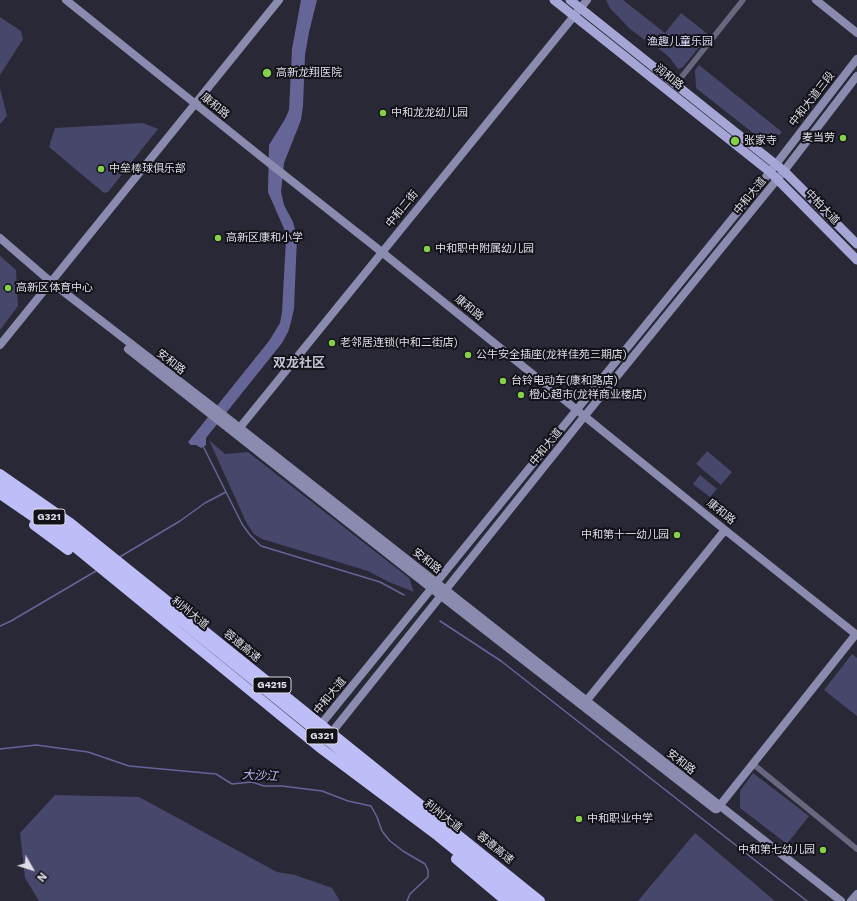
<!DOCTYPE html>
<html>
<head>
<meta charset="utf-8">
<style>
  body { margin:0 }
  #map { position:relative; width:857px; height:901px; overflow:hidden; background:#282836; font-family:"Work Sans",sans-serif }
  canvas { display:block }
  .north { position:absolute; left:12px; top:849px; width:40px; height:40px; -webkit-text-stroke:3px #121218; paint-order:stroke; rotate:129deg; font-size:11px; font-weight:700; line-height:16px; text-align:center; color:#dcdde6 }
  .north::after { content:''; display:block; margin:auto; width:14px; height:18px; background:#dcdde6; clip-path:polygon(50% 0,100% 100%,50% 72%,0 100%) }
</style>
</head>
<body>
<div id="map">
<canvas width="857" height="901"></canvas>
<div class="north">N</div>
</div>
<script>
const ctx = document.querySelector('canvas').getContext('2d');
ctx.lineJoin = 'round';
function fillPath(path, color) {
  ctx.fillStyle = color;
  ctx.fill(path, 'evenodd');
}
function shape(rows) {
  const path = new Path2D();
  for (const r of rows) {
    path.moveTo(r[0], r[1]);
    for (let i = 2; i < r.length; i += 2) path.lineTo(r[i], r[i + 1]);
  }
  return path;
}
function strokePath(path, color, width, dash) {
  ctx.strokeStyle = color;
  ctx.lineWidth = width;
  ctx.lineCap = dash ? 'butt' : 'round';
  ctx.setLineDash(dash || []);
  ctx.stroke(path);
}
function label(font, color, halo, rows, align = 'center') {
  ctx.font = font + ' "Work Sans","Noto Sans SC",sans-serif';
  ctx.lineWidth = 4;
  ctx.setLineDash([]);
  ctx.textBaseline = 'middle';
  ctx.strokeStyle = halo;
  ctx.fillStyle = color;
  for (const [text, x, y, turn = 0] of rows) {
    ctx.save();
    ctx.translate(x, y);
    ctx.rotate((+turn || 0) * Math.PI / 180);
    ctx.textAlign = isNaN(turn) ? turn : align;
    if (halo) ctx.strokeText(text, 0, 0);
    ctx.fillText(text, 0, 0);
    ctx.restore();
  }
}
const green = shape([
  [606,0,623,0,665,33,681,13,709,35,683,67,678,69,670,58,663,52,642,38,629,28,610,8],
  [0,17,21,31,23,39,0,75],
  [699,65,782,132,779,135,758,137,696,88,695,70],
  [0,88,7,116,0,124],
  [143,123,158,129,108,192,104,193,49,147,55,128],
  [0,256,16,270,18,306,0,330],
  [209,440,225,454,248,452,409,578,414,592,389,582,368,571,262,539,254,534,247,524],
  [707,451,732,472,721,485,696,464],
  [700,475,717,489,710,497,693,484],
  [852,654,857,658,857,716,824,690],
  [753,773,809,816,787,844,740,808,740,791],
  [55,795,139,797,277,872,295,875,332,888,340,901,39,901,25,878,20,833],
  [695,833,775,901,638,901]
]);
const water = shape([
  [301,0,317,0,309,32,305,55,303,106,301,120,284,163,281,192,284,205,293,222,297,237,294,309,291,322,288,332,282,343,206,438,206,445,201,448,196,445,191,445,188,442,269,341,280,323,282,312,286,239,285,231,268,192,269,145,285,119,289,110,292,49]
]);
const stream = shape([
  [203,446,242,524,250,535,261,546,380,582,404,595],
  [118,558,180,521,205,503,226,492],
  [440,621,501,661,807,901],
  [0,626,11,621,96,571],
  [0,749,36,745,88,752,129,766,216,774,232,784,252,782,264,786,282,786,322,791,348,801,371,806,377,817,382,831,390,841,403,851,425,864,428,870,428,877,410,894,407,901]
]);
const street = shape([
  [676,84,743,0],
  [753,764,857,849]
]);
const secondary = shape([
  [66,0,264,159,383,253,725,530,857,635],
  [816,0,857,33],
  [0,238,51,282,240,428,841,901],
  [0,345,279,0],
  [128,349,431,588,715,809],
  [237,431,587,0],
  [583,705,725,530],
  [318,728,770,172,857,59],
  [328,737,583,418,784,171,857,76],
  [717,809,856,634],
  [851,901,857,894]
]);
const primary = shape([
  [554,0,770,172,857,260],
  [570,0,784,171,857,244]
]);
const highway = shape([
  [0,485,65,529,117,569,326,739,460,845,529,901],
  [0,494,60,535,319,747,438,836,518,901],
  [34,525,68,550],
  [456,859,506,901]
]);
const highwayBridge = shape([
  [0,474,69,522,540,901]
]);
const markers = [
  [267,73,5,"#86cf4b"],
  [383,113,4,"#86cf4b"],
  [843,138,4,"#86cf4b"],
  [735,141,5,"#86cf4b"],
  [101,169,4,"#86cf4b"],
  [218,238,4,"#86cf4b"],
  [427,249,4,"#86cf4b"],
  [8,288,4,"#86cf4b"],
  [332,343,4,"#86cf4b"],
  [468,355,4,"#86cf4b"],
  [503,381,4,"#86cf4b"],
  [521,395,4,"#86cf4b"],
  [677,535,4,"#86cf4b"],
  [579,819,4,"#86cf4b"],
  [823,850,4,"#86cf4b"]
];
const shields = [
  [49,517,32],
  [272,685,38],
  [322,736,32]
];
const shieldNames = [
  ["G321",49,517],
  ["G4215",272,685],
  ["G321",322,736]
];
const parkNames = [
  ["渔趣儿童乐园",680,42]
];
const poiNames = [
  ["高新龙翔医院",276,73],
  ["中和龙龙幼儿园",391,113],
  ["麦当劳",835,138,"right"],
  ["张家寺",744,141],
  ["中垒棒球俱乐部",109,169],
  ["高新区康和小学",226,238],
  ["中和职中附属幼儿园",435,249],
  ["高新区体育中心",16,288],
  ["老邻居连锁(中和二街店)",340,343],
  ["公牛安全插座(龙祥佳苑三期店)",476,355],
  ["台铃电动车(康和路店)",511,381],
  ["橙心超市(龙祥商业楼店)",529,395],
  ["中和第十一幼儿园",669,535,"right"],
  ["中和职业中学",587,819],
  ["中和第七幼儿园",815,850,"right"]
];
const streetNames = [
  ["润和路",669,77,38],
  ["中和大道三段",812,99,-52],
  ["康和路",215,106,39],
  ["中和大道",750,196,-51],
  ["中柏大道",822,207,46],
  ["中和二街",402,209,-51],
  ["康和路",469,308,39],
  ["安和路",171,362,38],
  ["中和大道",546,447,-51],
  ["康和路",721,512,39],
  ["安和路",427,561,38],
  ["利州大道",190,613,39],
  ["蓉遵高速",242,646,39],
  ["中和大道",330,696,-51],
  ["安和路",681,762,38],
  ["利州大道",443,816,38],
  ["蓉遵高速",495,848,39]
];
const waterNames = [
  ["大沙江",260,776,3]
];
const quarterNames = [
  ["双龙社区",299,363]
];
fillPath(green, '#47476c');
fillPath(water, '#656598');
strokePath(stream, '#656598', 1.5);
strokePath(street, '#67687f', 5.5);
strokePath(secondary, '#8a8baf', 8);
strokePath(primary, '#a5a6d5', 9);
strokePath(highway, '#bdbef7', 10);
strokePath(highwayBridge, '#bdbef7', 10);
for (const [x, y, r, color] of markers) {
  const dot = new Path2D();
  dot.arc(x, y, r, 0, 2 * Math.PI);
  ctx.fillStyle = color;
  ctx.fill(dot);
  strokePath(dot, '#121218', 1.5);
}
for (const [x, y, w] of shields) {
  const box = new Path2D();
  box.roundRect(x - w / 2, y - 8, w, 16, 3);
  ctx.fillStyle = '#121218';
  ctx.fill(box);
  strokePath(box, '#dcdde6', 1);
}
label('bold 10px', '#dcdde6', null, shieldNames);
label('11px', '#d9dafa', '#121218', parkNames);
label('11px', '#dcdde6', '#121218', poiNames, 'left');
label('11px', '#dcdde6', '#121218', streetNames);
label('italic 12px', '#bcbdfc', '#121218', waterNames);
label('bold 13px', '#c2c3d5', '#121218', quarterNames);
</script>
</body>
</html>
